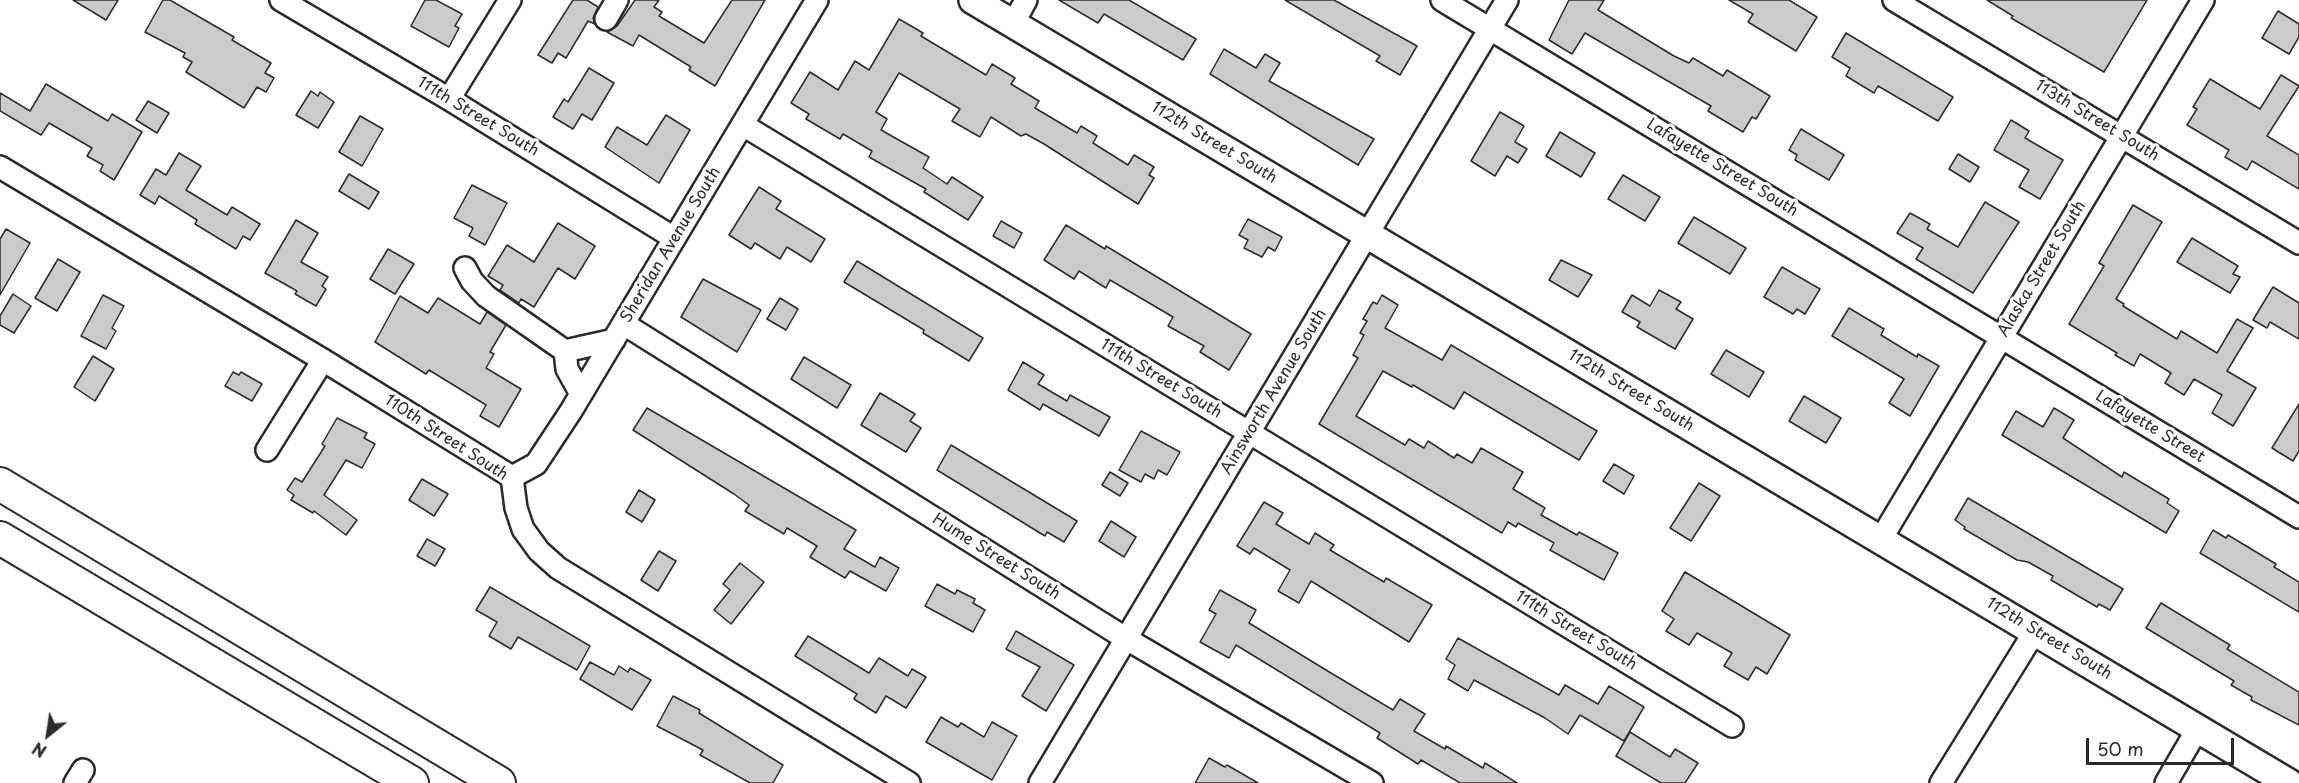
<!DOCTYPE html>
<html>
<head>
<meta charset="utf-8">
<style>
  body { margin:0 }
  #map { position:relative; width:2299px; height:783px; overflow:hidden; background:#fff; font-family:"Playpen Sans",sans-serif }
  canvas { display:block }
  .north { position:absolute; left:18px; top:705px; width:60px; height:60px; -webkit-text-stroke:4px #fff; paint-order:stroke; rotate:210deg; font-size:16px; font-weight:700; line-height:24px; text-align:center; color:#2b2b2b }
  .north::after { content:''; display:block; margin:auto; width:21px; height:27px; background:#2b2b2b; clip-path:polygon(50% 0,100% 100%,50% 72%,0 100%) }
  .scale { position:absolute; left:2086px; top:738px; width:148px; height:27px; box-sizing:border-box; border:3px solid #2b2b2b; border-top:0; padding-left:8px; font-size:18px; line-height:21px; white-space:nowrap; color:#2b2b2b; -webkit-text-stroke:4px #fff; paint-order:stroke }
</style>
</head>
<body>
<div id="map">
<canvas width="2299" height="783"></canvas>
<div class="north">N</div>
<div class="scale">50 m</div>
</div>
<script>
const ctx = document.querySelector('canvas').getContext('2d');
ctx.lineJoin = 'round';
function fillPath(path, color) {
  ctx.fillStyle = color;
  ctx.fill(path, 'evenodd');
}
function shape(rows) {
  const path = new Path2D();
  for (const r of rows) {
    path.moveTo(r[0], r[1]);
    for (let i = 2; i < r.length; i += 2) path.lineTo(r[i], r[i + 1]);
  }
  return path;
}
function strokePath(path, color, width, dash) {
  ctx.strokeStyle = color;
  ctx.lineWidth = width;
  ctx.lineCap = dash ? 'butt' : 'round';
  ctx.setLineDash(dash || []);
  ctx.stroke(path);
}
function label(font, color, halo, rows, align = 'center') {
  ctx.font = font + ' "Playpen Sans",sans-serif';
  ctx.lineWidth = 6;
  ctx.setLineDash([]);
  ctx.textBaseline = 'middle';
  ctx.strokeStyle = halo;
  ctx.fillStyle = color;
  for (const [text, x, y, turn = 0] of rows) {
    ctx.save();
    ctx.translate(x, y);
    ctx.rotate((+turn || 0) * Math.PI / 180);
    ctx.textAlign = isNaN(turn) ? turn : align;
    if (halo) ctx.strokeText(text, 0, 0);
    ctx.fillText(text, 0, 0);
    ctx.restore();
  }
}
const building = shape([
  [73,0,118,0,106,20,73,0],
  [163,0,170,0,234,37,232,40,271,63,265,73,274,78,266,92,257,87,244,108,186,72,192,62,183,57,185,53,145,32,163,0],
  [425,0,436,0,462,14,455,26,459,28,449,47,411,26,425,0],
  [573,0,587,0,598,7,593,18,595,24,588,21,566,58,558,53,552,63,538,55,573,0],
  [635,0,659,0,654,7,662,12,659,16,704,43,732,0,765,0,715,86,689,70,691,67,639,35,633,46,607,32,617,26,635,0],
  [1059,0,1129,0,1196,39,1183,60,1104,14,1098,23,1059,0],
  [1285,0,1334,0,1417,46,1400,75,1376,61,1380,56,1285,0],
  [1569,0,1604,0,1598,10,1674,56,1689,63,1693,58,1723,76,1727,70,1770,96,1756,119,1752,117,1743,132,1708,111,1711,106,1585,33,1572,54,1549,40,1569,0],
  [1729,0,1789,0,1817,17,1796,51,1748,22,1753,14,1729,0],
  [1987,0,2147,0,2104,72,2011,18,2013,16,1987,0],
  [2278,11,2299,24,2299,37,2289,54,2262,38,2278,11],
  [899,19,923,33,921,36,986,75,992,64,1015,78,1011,84,1039,101,1035,108,1077,133,1081,126,1097,136,1093,143,1128,165,1134,155,1154,167,1149,175,1154,178,1138,204,1044,144,1026,134,1021,136,991,117,980,137,952,121,960,109,899,73,876,112,887,119,881,130,929,157,923,168,947,184,952,177,983,197,968,220,924,192,926,189,869,157,872,151,843,134,840,139,806,119,809,114,791,103,810,72,838,90,855,61,869,70,899,19],
  [1846,33,1953,97,1938,121,1878,86,1874,93,1846,76,1850,68,1832,57,1846,33],
  [1224,49,1256,68,1265,54,1280,63,1269,81,1374,139,1358,165,1210,74,1224,49],
  [589,68,614,83,592,120,582,114,573,129,553,117,564,99,568,102,589,68],
  [2281,75,2299,86,2267,136,2299,155,2299,189,2252,161,2247,170,2225,157,2229,150,2187,125,2197,109,2193,107,2210,79,2260,109,2281,75],
  [46,84,108,121,112,114,142,132,114,180,100,171,103,165,87,156,92,148,49,123,41,135,0,111,0,93,30,111,46,84],
  [311,91,318,96,320,92,334,102,318,128,296,115,311,91],
  [148,101,169,113,157,133,136,120,148,101],
  [1500,112,1524,126,1515,142,1527,149,1518,163,1507,156,1495,176,1471,161,1500,112],
  [666,115,690,130,659,183,605,147,617,127,647,145,666,115],
  [360,116,383,129,362,166,339,152,360,116],
  [2011,120,2029,131,2025,138,2063,160,2040,199,2019,187,2029,170,1994,150,2011,120],
  [1801,129,1844,155,1829,180,1795,160,1797,155,1789,150,1801,129],
  [1560,132,1595,153,1581,177,1546,156,1560,132],
  [179,153,201,166,186,190,227,215,232,207,260,224,250,240,243,236,236,249,195,224,197,220,159,196,155,204,140,195,156,169,166,175,179,153],
  [1958,154,1979,167,1970,182,1949,169,1958,154],
  [349,174,379,192,369,209,339,191,349,174],
  [1623,175,1660,197,1645,221,1608,199,1623,175],
  [472,185,507,203,485,245,469,236,473,228,454,218,472,185],
  [759,187,781,201,776,209,825,239,811,262,787,247,780,259,755,243,751,249,729,235,759,187],
  [1985,202,2019,222,1973,293,1916,259,1923,248,1897,233,1910,213,1930,224,1927,229,1958,247,1985,202],
  [2133,205,2162,222,2116,299,2124,304,2123,306,2177,339,2181,331,2217,353,2237,319,2253,328,2227,371,2256,388,2233,426,2212,413,2222,395,2194,379,2184,395,2165,383,2171,373,2140,354,2134,366,2115,355,2117,353,2069,324,2104,266,2099,263,2133,205],
  [1694,217,1746,248,1730,274,1678,243,1694,217],
  [1248,219,1282,237,1275,251,1268,247,1262,257,1244,248,1248,240,1239,235,1248,219],
  [296,220,318,233,301,262,328,277,322,286,326,289,316,306,295,294,297,291,265,273,296,220],
  [1001,221,1022,233,1014,248,993,236,1001,221],
  [558,223,595,246,575,279,558,268,534,307,521,299,519,303,500,290,503,285,488,276,507,245,534,262,558,223],
  [1066,225,1105,249,1106,246,1251,334,1229,370,1200,352,1204,346,1168,326,1173,317,1110,280,1106,288,1079,271,1074,279,1044,260,1066,225],
  [6,229,30,243,0,295,0,239,6,229],
  [2192,238,2238,266,2233,274,2240,277,2230,293,2177,262,2192,238],
  [388,249,414,264,395,294,370,279,388,249],
  [58,259,80,272,57,311,35,298,58,259],
  [1561,260,1592,275,1578,297,1549,280,1561,260],
  [857,261,983,338,969,361,923,333,924,330,844,282,857,261],
  [1782,267,1820,289,1805,314,1797,309,1793,314,1764,297,1782,267],
  [703,279,761,310,737,352,681,317,703,279],
  [2273,287,2299,303,2299,339,2270,322,2267,328,2253,320,2273,287],
  [1659,290,1681,302,1676,309,1693,319,1675,349,1637,327,1640,322,1622,312,1632,295,1650,306,1659,290],
  [13,294,31,306,14,333,0,325,0,316,13,294],
  [103,295,124,306,112,328,116,331,106,349,81,336,103,295],
  [1382,295,1398,305,1385,328,1442,360,1451,345,1597,431,1579,460,1464,392,1454,409,1413,385,1412,387,1383,371,1356,416,1405,445,1409,439,1424,448,1428,441,1454,458,1457,454,1472,463,1481,448,1523,472,1513,489,1545,508,1541,515,1577,535,1579,532,1618,553,1604,580,1550,550,1554,543,1518,523,1516,527,1508,522,1502,533,1319,424,1358,358,1353,355,1364,335,1360,333,1367,321,1363,319,1373,302,1377,304,1382,295],
  [400,296,428,313,438,298,480,324,487,312,506,325,490,352,494,354,486,368,521,389,499,427,480,416,486,405,429,370,426,374,375,342,400,296],
  [780,298,798,309,786,330,767,319,780,298],
  [1849,308,1884,329,1881,335,1917,357,1918,354,1939,366,1910,416,1889,403,1904,379,1832,336,1849,308],
  [1726,350,1764,372,1749,397,1711,374,1726,350],
  [93,356,114,369,95,401,74,387,93,356],
  [804,357,851,385,837,408,791,379,804,357],
  [1023,362,1044,375,1038,384,1067,401,1070,395,1110,417,1099,436,1043,404,1040,410,1008,390,1023,362],
  [233,372,239,375,241,372,262,384,252,401,225,386,233,372],
  [880,393,915,414,910,421,921,428,906,452,861,425,880,393],
  [1804,396,1841,418,1826,443,1789,421,1804,396],
  [2299,404,2299,451,2293,461,2272,448,2299,404],
  [647,408,856,530,844,549,875,567,880,557,899,568,886,591,850,571,845,578,810,557,817,546,787,528,784,534,745,511,749,505,734,494,633,430,647,408],
  [2054,408,2074,420,2063,438,2122,477,2124,472,2169,499,2167,503,2179,511,2166,533,2002,435,2016,411,2043,427,2054,408],
  [337,418,367,433,364,438,375,444,362,468,346,460,324,495,357,520,346,535,314,511,313,513,291,500,294,495,287,490,295,478,302,482,325,446,322,444,337,418],
  [1141,431,1180,452,1167,475,1158,470,1154,479,1145,474,1141,482,1119,470,1141,431],
  [951,445,1077,521,1064,542,1047,532,1045,536,937,470,951,445],
  [1614,464,1634,476,1624,494,1603,481,1614,464],
  [1110,472,1128,483,1120,496,1102,485,1110,472],
  [422,479,448,494,434,516,409,500,422,479],
  [1699,483,1720,496,1691,541,1670,528,1699,483],
  [639,490,655,500,642,522,626,512,639,490],
  [1968,498,2123,589,2110,610,2099,604,2097,607,2051,580,2053,576,2028,562,2017,560,1964,529,1965,527,1955,520,1968,498],
  [1264,502,1283,513,1276,524,1309,544,1315,533,1334,545,1330,550,1384,582,1386,578,1432,605,1409,642,1311,581,1299,603,1278,591,1290,570,1254,548,1250,554,1237,546,1264,502],
  [1111,521,1136,537,1124,557,1099,541,1111,521],
  [2213,530,2226,538,2228,535,2276,564,2274,567,2299,582,2299,612,2200,553,2213,530],
  [427,539,445,549,435,566,417,556,427,539],
  [659,551,676,561,658,591,641,580,659,551],
  [740,563,764,582,731,624,714,610,730,590,723,584,740,563],
  [1685,572,1790,635,1767,674,1756,667,1748,680,1724,666,1732,653,1697,633,1689,645,1666,631,1674,619,1662,611,1685,572],
  [937,584,955,594,957,590,975,599,973,603,985,610,973,632,925,606,937,584],
  [490,587,590,646,577,670,518,637,511,649,489,636,497,622,476,610,490,587],
  [1220,590,1256,610,1249,623,1331,673,1393,710,1400,699,1425,714,1414,731,1445,749,1446,746,1483,768,1485,763,1517,783,1460,783,1421,760,1418,764,1377,738,1380,733,1236,645,1229,658,1200,642,1216,614,1209,610,1220,590],
  [2161,603,2230,645,2227,649,2299,692,2299,725,2251,700,2252,697,2231,685,2234,681,2146,628,2161,603],
  [1016,631,1074,665,1046,711,1022,696,1040,667,1006,649,1016,631],
  [808,636,869,673,879,658,908,676,912,669,926,677,906,708,886,696,876,713,854,699,857,694,795,656,808,636],
  [1458,638,1559,695,1565,685,1598,704,1609,686,1644,707,1624,741,1580,715,1568,734,1545,718,1474,680,1468,691,1448,679,1455,665,1446,659,1458,638],
  [590,662,614,675,619,666,628,672,630,668,651,680,632,710,580,679,590,662],
  [673,696,700,710,699,713,783,765,773,783,750,783,700,755,703,750,657,726,673,696],
  [941,717,958,727,961,723,984,737,992,722,1017,736,992,780,926,742,941,717],
  [1630,732,1670,757,1675,749,1698,763,1685,783,1661,783,1616,756,1630,732],
  [1209,758,1225,767,1227,765,1258,783,1195,783,1209,758]
]);
const minor = shape([
  [281,0,449,99,674,238],
  [1442,0,2299,517],
  [1894,0,2299,243],
  [606,19,617,0],
  [1013,24,1026,0],
  [449,99,510,0],
  [743,125,1732,726],
  [0,167,323,360,512,477,516,508,523,529,539,551,558,568,909,783],
  [465,268,472,281,486,296,565,351,614,340],
  [624,324,1125,638,1372,783],
  [565,351,567,369,581,394],
  [267,450,323,360],
  [512,477,536,464,571,411,817,0],
  [1881,539,2203,0],
  [75,783,83,770],
  [1040,783,1507,0],
  [1941,783,2035,631],
  [2166,783,2198,728]
]);
const major = shape([
  [973,0,2289,783]
]);
const highway = shape([
  [0,484,499,783],
  [0,538,412,783]
]);
const streetNames = [
  ["111th Street South",478,117,31],
  ["113th Street South",2097,121,31],
  ["112th Street South",1214,143,31],
  ["Lafayette Street South",1722,168,31],
  ["Sheridan Avenue South",671,245,-59],
  ["Alaska Street South",2042,269,-59],
  ["111th Street South",1161,379,31],
  ["112th Street South",1631,391,31],
  ["Ainsworth Avenue South",1274,392,-59],
  ["Lafayette Street",2150,427,31],
  ["110th Street South",446,438,33],
  ["Hume Street South",996,557,32],
  ["111th Street South",1576,631,31],
  ["112th Street South",2049,639,31]
];
fillPath(building, '#cbcbcb');
strokePath(building, '#2b2b2b', 1.5);
strokePath(minor, '#2b2b2b', 26);
strokePath(major, '#2b2b2b', 32);
strokePath(highway, '#2b2b2b', 36);
strokePath(minor, '#fff', 21);
strokePath(major, '#fff', 27);
strokePath(highway, '#fff', 32);
label('16px', '#2b2b2b', '#fff', streetNames);
</script>
</body>
</html>
